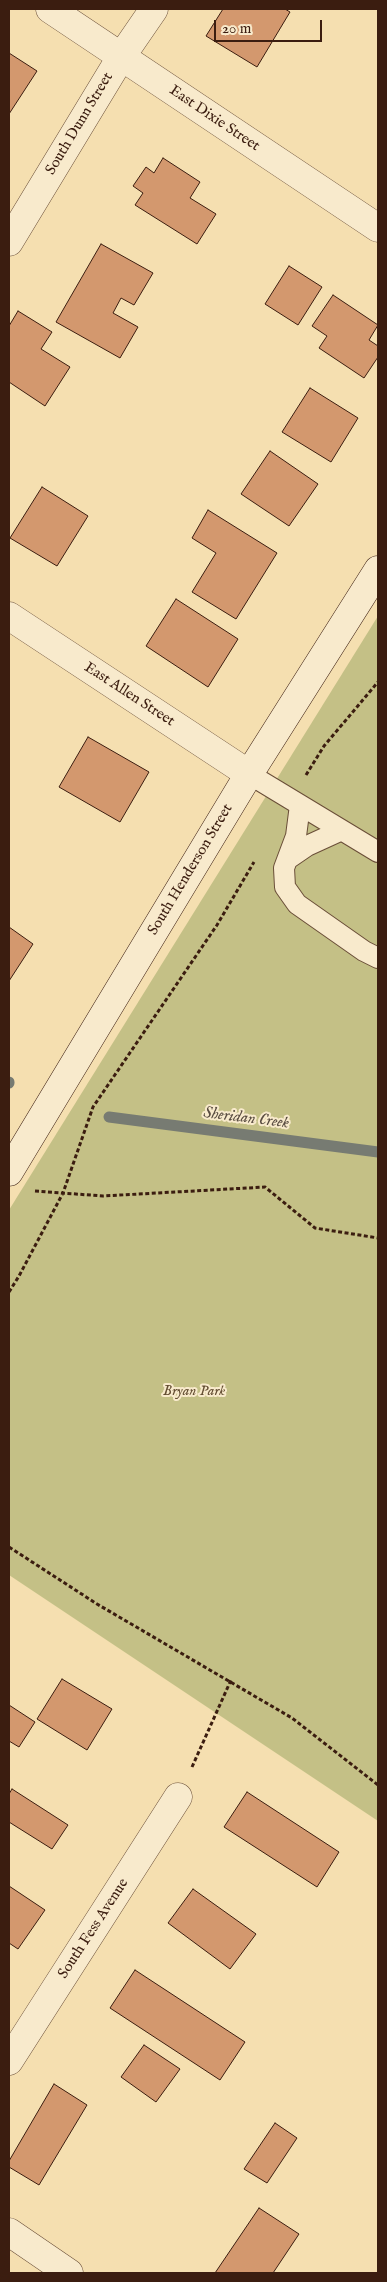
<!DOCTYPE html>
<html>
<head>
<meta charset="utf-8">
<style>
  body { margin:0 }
  #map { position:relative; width:387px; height:2282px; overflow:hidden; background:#f5dfb0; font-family:"IM FELL English",serif }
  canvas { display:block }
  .frame { position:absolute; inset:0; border:10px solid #3b1d10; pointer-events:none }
  .scale { position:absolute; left:214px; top:20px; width:108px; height:22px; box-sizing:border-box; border:2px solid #3b1d10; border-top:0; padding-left:6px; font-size:15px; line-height:18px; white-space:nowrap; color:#3b1d10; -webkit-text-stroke:4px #f8eacc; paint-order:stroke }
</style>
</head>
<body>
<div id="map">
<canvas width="387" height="2282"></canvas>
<div class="frame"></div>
<div class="scale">20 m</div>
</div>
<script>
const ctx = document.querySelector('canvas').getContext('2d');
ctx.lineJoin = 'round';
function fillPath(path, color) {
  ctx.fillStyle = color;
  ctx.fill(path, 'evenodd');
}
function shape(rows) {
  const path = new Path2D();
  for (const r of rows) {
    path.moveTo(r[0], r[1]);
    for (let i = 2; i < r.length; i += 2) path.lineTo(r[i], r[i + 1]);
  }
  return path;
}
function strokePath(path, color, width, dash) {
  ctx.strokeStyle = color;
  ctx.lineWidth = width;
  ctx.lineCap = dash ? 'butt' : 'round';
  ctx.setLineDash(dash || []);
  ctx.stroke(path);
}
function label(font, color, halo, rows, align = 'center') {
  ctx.font = font + ' "IM FELL English",serif';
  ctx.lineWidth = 4;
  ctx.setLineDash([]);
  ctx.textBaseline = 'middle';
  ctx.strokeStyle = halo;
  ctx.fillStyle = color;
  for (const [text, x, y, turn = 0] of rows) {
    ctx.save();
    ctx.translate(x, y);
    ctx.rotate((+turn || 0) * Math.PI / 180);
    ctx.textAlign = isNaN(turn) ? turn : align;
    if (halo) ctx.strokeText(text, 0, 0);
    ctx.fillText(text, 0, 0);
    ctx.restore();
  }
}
const green = shape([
  [378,616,378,1821,9,1575,9,1210]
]);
const stream = shape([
  [9,1082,9,1083],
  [109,1117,378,1152]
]);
const building = shape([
  [223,9,285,9,290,12,257,67,206,36,223,9],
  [9,53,37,71,9,114,9,53],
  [163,158,200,182,190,198,216,214,197,244,135,205,143,193,133,186,146,167,154,173,163,158],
  [101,244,153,273,134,305,121,298,113,313,138,327,120,358,56,322,101,244],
  [289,266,322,287,298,325,265,304,289,266],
  [333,295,378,325,369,340,378,346,378,357,364,378,319,348,327,336,312,326,333,295],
  [18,311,52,332,41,349,70,367,45,406,9,382,9,326,18,311],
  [310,388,358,418,331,462,282,432,310,388],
  [270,451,318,484,289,526,241,494,270,451],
  [42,487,88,516,57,566,10,538,42,487],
  [208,510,277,553,236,619,192,592,216,553,192,538,208,510],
  [176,599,238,639,208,687,146,646,176,599],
  [88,737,149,772,120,822,59,787,88,737],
  [9,927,33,944,9,981,9,927],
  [62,1679,112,1709,87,1750,37,1719,62,1679],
  [9,1705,35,1722,19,1747,9,1741,9,1705],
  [12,1789,68,1825,52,1849,9,1822,9,1794,12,1789],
  [247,1792,339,1852,317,1887,224,1827,247,1792],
  [9,1886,45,1910,18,1949,9,1943,9,1886],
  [193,1889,256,1934,230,1969,168,1923,193,1889],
  [135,1970,245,2042,220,2080,110,2008,135,1970],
  [144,2045,180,2069,156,2102,121,2077,144,2045],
  [54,2084,87,2105,39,2185,9,2167,9,2161,54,2084],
  [275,2123,297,2138,267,2183,244,2169,275,2123],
  [259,2208,299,2234,273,2273,215,2273,259,2208]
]);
const path = shape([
  [306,775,324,746,378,682],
  [35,1191,103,1196,265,1187,315,1228,378,1238],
  [9,1292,19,1276,63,1193,93,1107,217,925,254,862],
  [9,1547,97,1604,292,1718,378,1785],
  [192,1767,231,1680]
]);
const lane = shape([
  [249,774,378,852],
  [300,805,296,836,284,868,285,887,297,904,364,951,378,958],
  [288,859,307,846,342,830]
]);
const street = shape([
  [50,9,378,228],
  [9,242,121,57,154,9],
  [9,616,249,774],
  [9,2061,178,1797],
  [9,2232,69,2273]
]);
const secondary = shape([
  [9,1172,249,774,378,570]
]);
const streetNames = [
  ["East Dixie Street",214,119,34],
  ["South Dunn Street",80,124,-59],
  ["East Allen Street",129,695,33],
  ["South Henderson Street",191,870,-59],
  ["South Fess Avenue",94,1929,-57]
];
const parkNames = [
  ["Bryan Park",194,1392]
];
const waterNames = [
  ["Sheridan Creek",246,1119,7]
];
fillPath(green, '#c4c086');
strokePath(stream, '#777b72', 11);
fillPath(building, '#d3986e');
strokePath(building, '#3b1d10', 1);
strokePath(lane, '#6a4e38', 22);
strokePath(street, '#6a4e38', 29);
strokePath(secondary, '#3b1d10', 29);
strokePath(path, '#3b1d10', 3, [4, 2.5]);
strokePath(lane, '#f8eacc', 20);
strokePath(street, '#f8eacc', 28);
strokePath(secondary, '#f8eacc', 28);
label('15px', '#3b1d10', '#f8eacc', streetNames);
label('italic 15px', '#644e33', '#f8eacc', parkNames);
label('italic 16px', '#594c41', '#f8eacc', waterNames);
</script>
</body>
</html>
